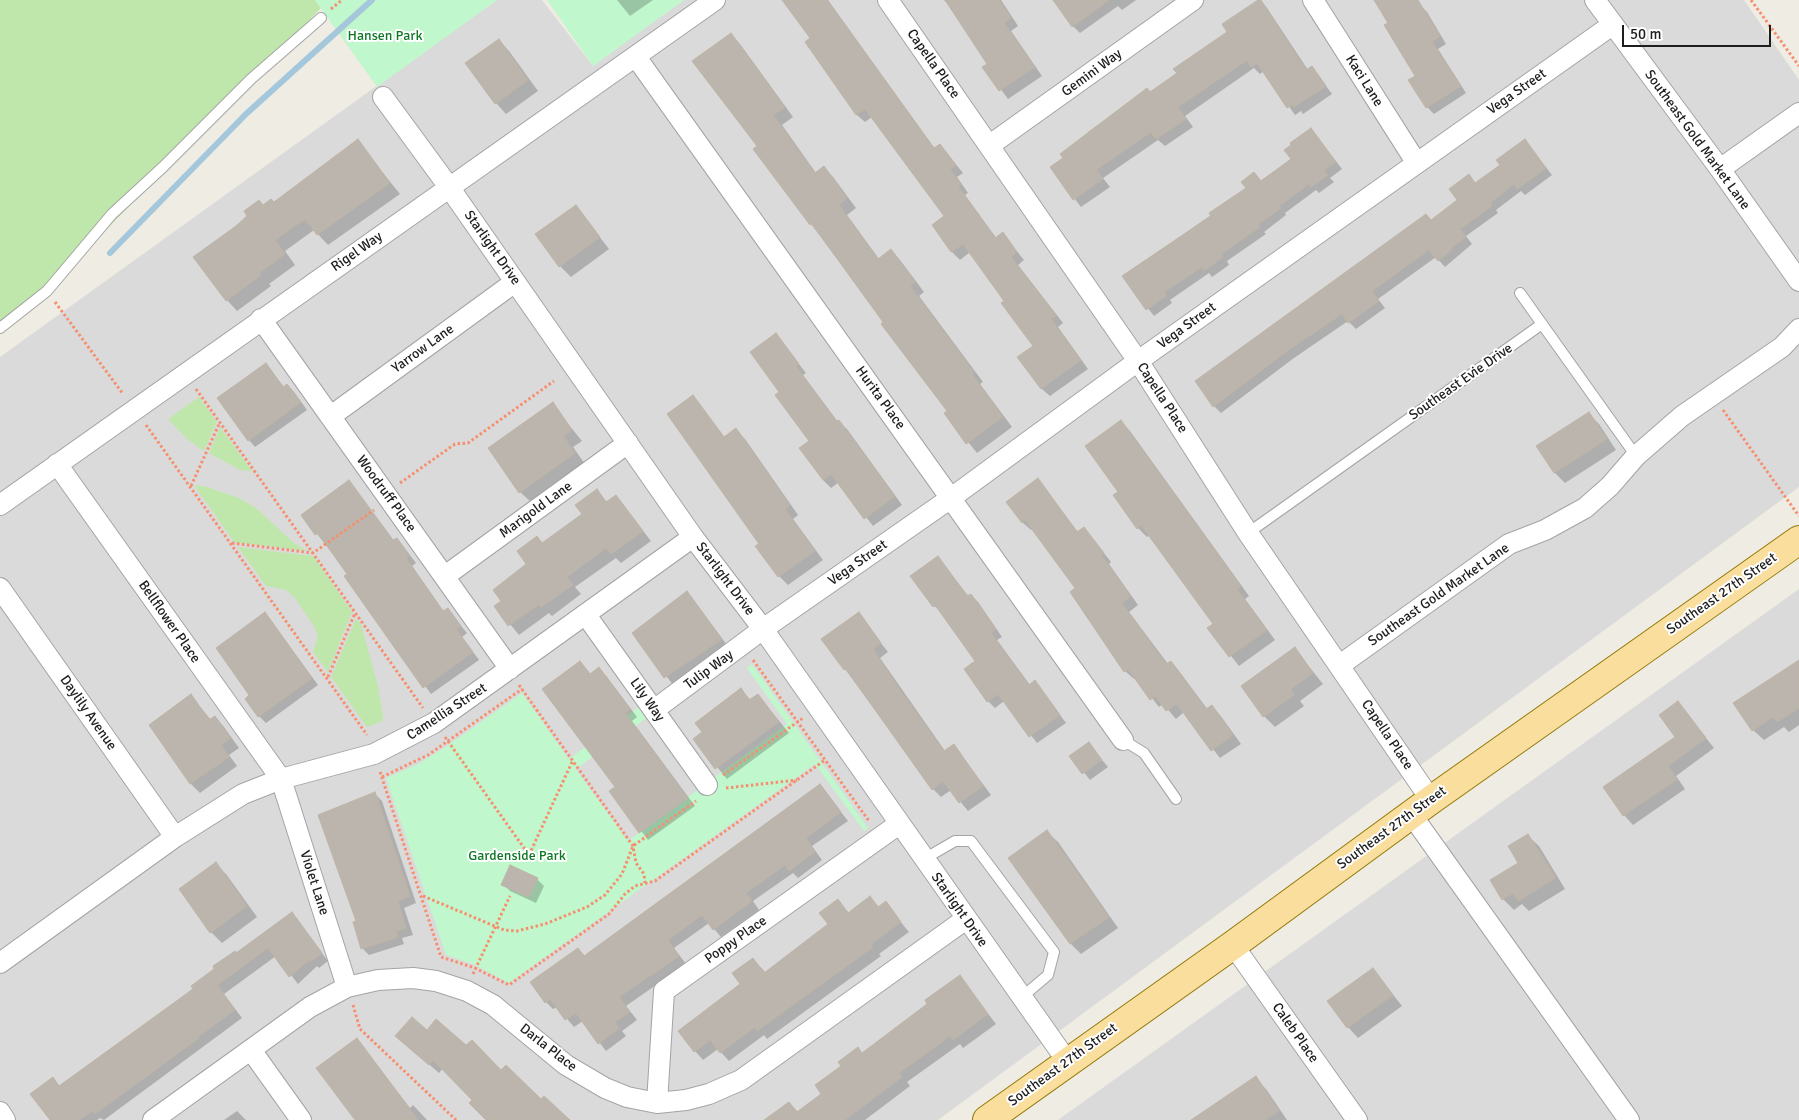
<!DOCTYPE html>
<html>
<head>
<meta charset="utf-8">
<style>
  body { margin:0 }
  #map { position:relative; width:1799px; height:1120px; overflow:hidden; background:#eeece3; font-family:Signika,sans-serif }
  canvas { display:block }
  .scale { position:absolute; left:1622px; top:25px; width:149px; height:22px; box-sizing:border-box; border:2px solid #1d1d1d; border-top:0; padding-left:6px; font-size:15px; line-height:18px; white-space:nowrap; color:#1d1d1d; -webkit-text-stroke:4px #fff; paint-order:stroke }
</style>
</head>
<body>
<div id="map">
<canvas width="1799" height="1120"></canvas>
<div class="scale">50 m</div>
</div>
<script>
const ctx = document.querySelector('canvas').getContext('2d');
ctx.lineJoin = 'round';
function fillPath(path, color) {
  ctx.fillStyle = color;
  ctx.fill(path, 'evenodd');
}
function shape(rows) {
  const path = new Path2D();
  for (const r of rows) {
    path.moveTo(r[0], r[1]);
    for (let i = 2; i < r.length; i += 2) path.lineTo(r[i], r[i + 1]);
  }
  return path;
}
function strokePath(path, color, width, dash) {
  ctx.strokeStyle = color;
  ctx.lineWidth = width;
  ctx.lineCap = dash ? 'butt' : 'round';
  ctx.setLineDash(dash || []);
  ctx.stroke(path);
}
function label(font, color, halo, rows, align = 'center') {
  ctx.font = font + ' Signika,sans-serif';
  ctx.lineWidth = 4;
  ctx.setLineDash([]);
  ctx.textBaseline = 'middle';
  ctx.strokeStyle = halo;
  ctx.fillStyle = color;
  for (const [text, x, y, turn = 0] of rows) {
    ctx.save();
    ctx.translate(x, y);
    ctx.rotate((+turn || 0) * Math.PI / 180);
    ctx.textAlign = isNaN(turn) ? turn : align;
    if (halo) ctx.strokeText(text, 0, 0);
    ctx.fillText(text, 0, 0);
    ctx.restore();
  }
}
const residential = shape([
  [496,0,542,0,593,66,682,0,1744,0,1799,80,1799,487,938,1120,0,1120,0,357],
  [1799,589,1799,1120,1058,1120]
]);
const grass = shape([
  [0,0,315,0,321,8,47,291,0,325],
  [199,397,217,422,204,451,187,439,168,419],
  [220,427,252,471,240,470,209,453],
  [194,485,207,487,239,498,256,508,294,543,308,551,234,542],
  [238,547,313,556,352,612,328,672,313,652,318,636,314,626,295,598,286,590,266,586],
  [356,619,361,624,378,686,383,716,383,721,367,727,331,677]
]);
const park = shape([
  [315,0,497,0,377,87],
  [547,0,684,0,593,66],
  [752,664,868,828,864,831,815,764,509,983,473,964,446,955,386,778,418,764,444,748,522,693,569,759,640,706,648,717,576,769,628,841,787,724,747,668]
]);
const shadow = shape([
  [617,0,653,0,630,16],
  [784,0,828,0,935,149,940,145,963,173,957,177,968,193,965,195,997,239,1003,234,1024,260,1018,265,1063,323,1058,327,1088,369,1050,396,1042,389,1019,358,1035,346,1006,301,970,252,960,260,952,252,933,225,946,216,872,117,865,122,857,115,807,43,812,39],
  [944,0,1001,0,1018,26,1011,31,1042,76,1008,99,984,67,989,64,952,8],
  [1060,0,1136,0,1122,10,1118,6,1080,33,1073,26],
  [1260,0,1267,8,1308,70,1312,67,1332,94,1303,114,1301,111,1295,115,1264,71,1260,74,1254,68,1185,116,1193,127,1165,146,1158,140,1103,178,1110,187,1081,207,1051,168,1089,135,1088,132,1147,90,1151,93,1178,74,1229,32],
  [1375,0,1406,0,1420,5,1427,12,1446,44,1438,49,1466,93,1434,114,1427,107,1416,76],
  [731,35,740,44,793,117,782,125,816,173,824,168,833,177,856,208,847,215,879,259,891,250,900,260,924,292,919,296,983,382,980,384,1012,427,977,453,945,414,949,411,885,323,788,193,759,147],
  [499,40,509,51,538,91,506,114,496,103],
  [1311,129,1342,169,1330,178,1334,182,1319,193,1316,190,1285,213,1286,215,1264,232,1266,234,1227,261,1229,265,1212,277,1209,273,1170,300,1172,303,1154,316,1123,276,1292,159],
  [357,141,400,194,328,245,314,230,285,251,295,265,269,284,271,286,237,311,227,300,263,206,274,203],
  [1525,141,1552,175,1525,195,1521,191,1496,210,1498,213,1466,236,1472,244,1445,267,1436,257,1378,299,1385,308,1356,329,1348,321,1294,358,1221,413,1214,406,1431,221,1459,200,1468,176,1476,184,1502,165],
  [576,206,609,249,571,277,560,266],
  [776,335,806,373,803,375,838,422,847,429,902,505,873,526,839,482,831,488,823,480,810,442,781,392],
  [266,364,284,387,287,385,294,392,307,410,255,447,249,440],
  [693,396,725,438,736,430,745,439,798,515,793,519,823,560,788,585,779,576,760,544],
  [552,404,582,441,573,447,585,464,531,502,520,492],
  [1589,414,1599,424,1616,450,1565,483,1555,473,1538,447],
  [1121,422,1130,431,1249,596,1245,599,1275,640,1239,666,1209,628,1214,624,1150,535,1147,537,1138,528,1119,492],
  [1038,480,1078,532,1084,528,1111,562,1109,564,1138,605,1129,612,1168,664,1171,662,1179,671,1208,710,1212,707,1220,715,1241,744,1220,758,1184,712,1176,719,1163,704,1159,707,1136,678,1134,679,1125,671,1076,588,1033,529,1031,530,1022,522],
  [349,482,394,541,397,539,403,546,416,563,412,566,444,612,448,610,467,633,462,637,479,660,431,694,345,577,349,574,302,515],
  [596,491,607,502,616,496,651,541,621,563,616,558,575,587,581,594,552,616,549,613,519,635,496,607,503,601,528,564,537,538,543,544,583,514],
  [938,557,969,597,971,595,978,602,1002,637,997,640,1030,685,1041,689,1066,723,1037,743,1004,701,995,708,988,701,977,662,942,612,934,606],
  [687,592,730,649,674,686,633,633],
  [265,613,318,685,266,723,259,716,251,696],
  [858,614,888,652,880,658,945,751,954,745,991,795,968,811,951,790,941,797,933,789,845,669],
  [1295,649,1323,684,1300,701,1304,706,1275,727,1264,716],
  [580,663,591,675,599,669,607,677,637,717,632,721,695,806,648,840,611,791,617,787],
  [1799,666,1799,725,1789,732,1784,727,1764,740,1753,730],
  [741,690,751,700,758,695,789,733,727,779,695,740,704,733],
  [191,696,211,720,215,717,224,727,239,748,229,755,237,766,200,793,191,784,151,725],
  [1678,703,1714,748,1676,776,1685,789,1633,825,1624,815,1677,738],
  [1088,743,1108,767,1090,780,1071,756],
  [820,785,848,821,812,846,822,860,798,878,793,873,753,901,759,910,721,937,709,923,674,948,686,964,626,1006,637,1020,622,1031,626,1036,606,1051,583,1021,574,1027,557,1007,553,1009,546,1002,578,949,585,956],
  [375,794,382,801,416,903,404,908,413,935,402,938,404,944,369,955,362,948,358,922],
  [1047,832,1058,842,1118,928,1081,954,1071,944],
  [1528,836,1539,846,1565,889,1529,911,1522,904,1514,910,1503,899,1520,864],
  [215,864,226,874,257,917,222,943,211,932],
  [537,879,544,886,536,903,510,891,503,884],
  [870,898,879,907,885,903,909,932,879,954,881,956,767,1039,764,1035,729,1061,718,1049,703,1060,695,1051,742,984,753,959,766,973,830,924,838,901,849,913],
  [292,914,328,961,319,968,317,966,298,984,276,956,224,994,242,1018,104,1120,100,1118,97,1120,51,1120,53,1079,60,1087,195,989,236,954],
  [1373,969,1402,1006,1358,1038,1348,1027],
  [959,976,996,1024,963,1048,960,1044,907,1082,910,1086,865,1120,765,1120,789,1103,798,1112,823,1094,863,1054,929,1004],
  [427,1032,466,1047,569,1120,487,1120,474,1100,443,1068,439,1073,406,1044],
  [357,1039,410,1108,413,1105,427,1120,358,1120],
  [1255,1078,1266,1089,1287,1120,1193,1120],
  [237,1111,246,1120,224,1120]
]);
const stream = shape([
  [110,253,246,114,372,0]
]);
const building = shape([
  [782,0,827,0,934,148,940,144,956,165,950,169,961,184,958,186,995,238,1003,232,1017,252,1011,257,1056,315,1051,319,1081,360,1041,389,1017,357,1033,346,1001,303,1004,301,963,244,951,252,932,225,944,216,865,109,856,115,805,42,810,38,782,0],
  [945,0,999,0,1011,18,1004,23,1035,67,999,91,982,67,987,64,945,0],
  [1053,0,1109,0,1072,27,1053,0],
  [1258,0,1261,0,1306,70,1312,66,1326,86,1294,107,1293,104,1287,108,1257,63,1251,67,1247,60,1178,107,1186,119,1156,139,1151,132,1096,170,1103,179,1073,200,1050,167,1063,158,1060,154,1147,88,1150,92,1177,73,1173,69,1227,32,1222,24,1258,0],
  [1374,0,1418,0,1440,36,1432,42,1461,86,1426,108,1408,80,1415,76,1384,25,1388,23,1374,0],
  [731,33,785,107,773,115,815,173,824,166,847,198,839,205,878,259,891,249,915,282,910,286,974,372,972,374,1003,417,966,444,944,413,947,411,881,324,883,322,812,224,810,225,753,149,757,146,692,61,731,33],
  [499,39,528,80,495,104,465,63,499,39],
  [1311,128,1336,162,1324,170,1328,175,1311,187,1309,184,1279,206,1281,208,1258,224,1260,227,1221,254,1223,257,1204,271,1202,267,1164,292,1166,296,1146,310,1122,276,1211,216,1209,213,1246,188,1241,182,1254,172,1261,181,1291,159,1284,150,1291,145,1290,143,1311,128],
  [358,139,390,183,317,235,305,219,275,240,285,254,259,273,261,275,226,301,193,257,236,226,247,216,244,211,259,200,263,205,271,199,274,202,358,139],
  [1525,139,1546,168,1517,189,1514,184,1490,203,1492,206,1460,229,1466,237,1451,248,1452,250,1438,261,1429,250,1372,291,1379,301,1348,323,1342,314,1287,351,1213,407,1195,381,1426,214,1431,220,1457,200,1449,189,1469,174,1475,183,1500,165,1496,160,1525,139],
  [576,205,600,237,559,267,535,234,576,205],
  [776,333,799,364,796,366,836,421,839,420,895,496,864,519,831,474,823,480,799,448,809,441,775,395,779,392,750,352,776,333],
  [266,363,283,387,287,384,301,402,248,441,217,398,266,363],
  [693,395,724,437,736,428,790,505,785,509,815,551,778,577,755,546,759,544,667,414,693,395],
  [553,402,572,430,563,436,575,453,519,493,488,448,553,402],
  [1589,412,1607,439,1554,473,1536,446,1589,412],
  [1121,420,1241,586,1237,589,1267,630,1229,657,1207,628,1213,624,1141,525,1137,529,1113,495,1118,492,1085,446,1121,420],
  [1038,478,1077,532,1084,527,1104,553,1101,555,1131,596,1122,603,1166,664,1171,661,1206,709,1212,705,1233,735,1211,751,1177,704,1166,711,1155,696,1150,700,1128,669,1124,672,1070,592,1075,588,1025,520,1022,523,1006,502,1038,478],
  [349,480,393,540,397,538,410,556,406,558,443,611,448,608,461,626,456,629,473,652,423,688,344,576,347,574,318,533,315,535,301,515,349,480],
  [597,489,606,502,616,495,643,531,611,554,606,548,567,577,573,585,541,607,539,604,508,626,494,606,501,601,493,590,526,564,517,551,537,536,542,543,582,514,575,505,597,489],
  [938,556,967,596,971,594,996,629,991,633,1029,685,1035,680,1060,715,1029,737,998,694,987,702,964,669,975,661,935,605,933,607,910,576,938,556],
  [687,591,722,639,664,678,632,633,687,591],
  [265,612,312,678,258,717,245,699,249,695,216,648,265,612],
  [859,612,881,643,873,649,900,690,944,751,954,744,983,786,959,803,943,781,932,790,846,669,844,670,821,639,859,612],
  [1295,647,1313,673,1291,689,1294,695,1263,717,1241,686,1295,647],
  [1799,660,1799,708,1777,722,1773,717,1752,731,1733,703,1799,660],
  [580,661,590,674,599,667,630,709,625,713,688,798,639,833,609,791,615,787,542,689,580,661],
  [741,688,749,700,758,694,779,722,715,769,693,739,702,732,695,723,741,688],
  [191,694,209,720,215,716,231,738,221,745,229,757,190,784,149,725,191,694],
  [1678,701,1706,738,1668,766,1677,779,1623,816,1603,787,1675,737,1659,715,1678,701],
  [1089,742,1102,760,1082,774,1069,756,1089,742],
  [820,784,841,812,806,838,815,852,789,871,785,865,746,893,752,901,713,930,702,915,668,940,679,956,619,997,630,1012,615,1022,619,1028,598,1044,576,1013,565,1020,550,999,545,1003,530,982,578,948,584,956,820,784],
  [375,792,410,896,398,901,406,928,396,932,398,937,361,949,353,922,356,921,318,815,375,792],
  [1047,830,1109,917,1070,944,1008,858,1047,830],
  [1528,834,1556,878,1518,901,1513,893,1502,900,1490,880,1518,863,1508,846,1528,834],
  [216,862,247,906,210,933,179,889,216,862],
  [510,865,538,878,529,897,501,885,510,865],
  [870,896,878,907,886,901,901,922,871,944,873,947,757,1031,755,1027,720,1053,710,1040,694,1052,678,1031,740,984,732,973,753,958,764,973,828,924,819,913,838,899,848,913,870,896],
  [292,912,322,953,311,961,309,960,289,977,268,948,217,985,235,1010,198,1037,199,1038,95,1114,92,1111,79,1120,50,1120,30,1094,53,1077,59,1086,193,989,191,986,214,969,213,966,235,951,236,953,292,912],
  [1373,968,1393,995,1347,1028,1327,1001,1373,968],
  [960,975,988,1014,953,1040,950,1036,899,1073,902,1077,845,1120,764,1120,789,1102,797,1112,821,1094,815,1085,841,1066,838,1062,858,1047,862,1053,927,1004,925,1000,960,975],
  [412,1017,427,1030,436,1019,466,1045,472,1040,501,1070,506,1065,541,1099,544,1096,570,1120,486,1120,469,1103,472,1100,433,1060,429,1065,395,1036,412,1017],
  [357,1038,418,1120,355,1120,316,1068,357,1038],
  [1256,1076,1279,1111,1265,1120,1191,1120,1256,1076]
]);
const path = shape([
  [1751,0,1799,66],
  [331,9,342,0],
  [55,302,123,394],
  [196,389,423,708],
  [1723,410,1799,516],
  [146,425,367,735],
  [400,483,455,444,468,443,554,381],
  [191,486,220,422],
  [232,543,313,553,374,510],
  [753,660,869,821],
  [328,677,355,613],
  [519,685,633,846,636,863,644,874,645,883],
  [445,737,529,855,573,760],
  [380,772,441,957,475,968,509,985,609,914,625,894,635,886,655,881,825,760],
  [723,775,803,718],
  [382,777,428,755,522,689],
  [726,788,797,780],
  [423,896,504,930,517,931,545,924,587,907,605,895,622,874,633,846,696,801],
  [473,974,510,896],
  [353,1005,360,1029,456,1120]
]);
const service = shape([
  [1520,293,1542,324],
  [0,328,47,291,112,214,163,167,251,79,321,18],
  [1248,533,1542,324,1636,456],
  [1123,740,1144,753,1176,799],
  [924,859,955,841,971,841,1054,952,1048,975,1022,997]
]);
const minor = shape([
  [888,0,1138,361,1248,533,1431,800],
  [1313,0,1416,162],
  [1595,0,1720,169,1799,281],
  [636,57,1123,740],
  [383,97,449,187,693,537,763,629,1067,1061],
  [990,145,1193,0],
  [1720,169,1799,113],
  [261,319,510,669],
  [331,416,515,282],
  [57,464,281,779,347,987],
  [0,505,715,0],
  [445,576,628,443],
  [0,588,175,837],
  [586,615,707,785],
  [1340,665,1509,544,1545,530,1585,508,1610,486,1636,456,1682,416,1782,347,1799,329],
  [654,710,763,629,951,498,1138,361,1612,25],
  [1411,814,1629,1120],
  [1233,945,1357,1120],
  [0,963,175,837,243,794,281,779,374,754,434,723,693,537],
  [251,1050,301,1120],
  [657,1103,664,991,899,824],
  [0,1112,5,1120],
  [153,1120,310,1007,347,987,378,980,413,978,436,981,467,991,493,1005,566,1065,605,1088,627,1097,657,1103,686,1100,709,1094,741,1080,966,919]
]);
const primary = shape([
  [987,1120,1233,945,1431,800,1799,540]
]);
const parkNames = [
  ["Hansen Park",385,36],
  ["Gardenside Park",517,856]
];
const streetNames = [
  ["Capella Place",933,64,55],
  ["Gemini Way",1092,73,-36],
  ["Kaci Lane",1364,81,58],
  ["Vega Street",1517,92,-35],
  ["Southeast Gold Market Lane",1697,140,54],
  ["Starlight Drive",492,248,55],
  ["Rigel Way",357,252,-35],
  ["Vega Street",1187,326,-36],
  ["Yarrow Lane",423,349,-36],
  ["Southeast Evie Drive",1461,382,-35],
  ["Hurita Place",880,398,54],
  ["Capella Place",1162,398,57],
  ["Woodruff Place",386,494,54],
  ["Marigold Lane",536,510,-36],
  ["Vega Street",858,563,-35],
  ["Starlight Drive",725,579,53],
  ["Southeast 27th Street",1722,594,-35],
  ["Southeast Gold Market Lane",1439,595,-35],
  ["Bellflower Place",169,622,55],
  ["Tulip Way",709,670,-36],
  ["Lily Way",647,700,55],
  ["Camellia Street",447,712,-33],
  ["Daylily Avenue",88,713,55],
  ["Capella Place",1387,735,56],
  ["Southeast 27th Street",1392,828,-36],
  ["Violet Lane",314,883,72],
  ["Starlight Drive",959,910,55],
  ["Poppy Place",736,940,-35],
  ["Caleb Place",1295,1033,55],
  ["Darla Place",548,1048,38],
  ["Southeast 27th Street",1063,1065,-36]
];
fillPath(residential, '#dbdada');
fillPath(grass, '#c0e7ab');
fillPath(park, '#c1f7cd');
fillPath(shadow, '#0003');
strokePath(stream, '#a5c7db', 6);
fillPath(building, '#bbb5ad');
strokePath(building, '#bfb5a6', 1);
strokePath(service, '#a4a4a4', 12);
strokePath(minor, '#a4a4a4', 22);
strokePath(primary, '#927705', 30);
strokePath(path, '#f58f6e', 3, [2.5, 2.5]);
strokePath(service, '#fff', 10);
strokePath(minor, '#fff', 20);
strokePath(primary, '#f9de9e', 28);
label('14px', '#0f7826', '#fff', parkNames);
label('14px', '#1d1d1d', '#fff', streetNames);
</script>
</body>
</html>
